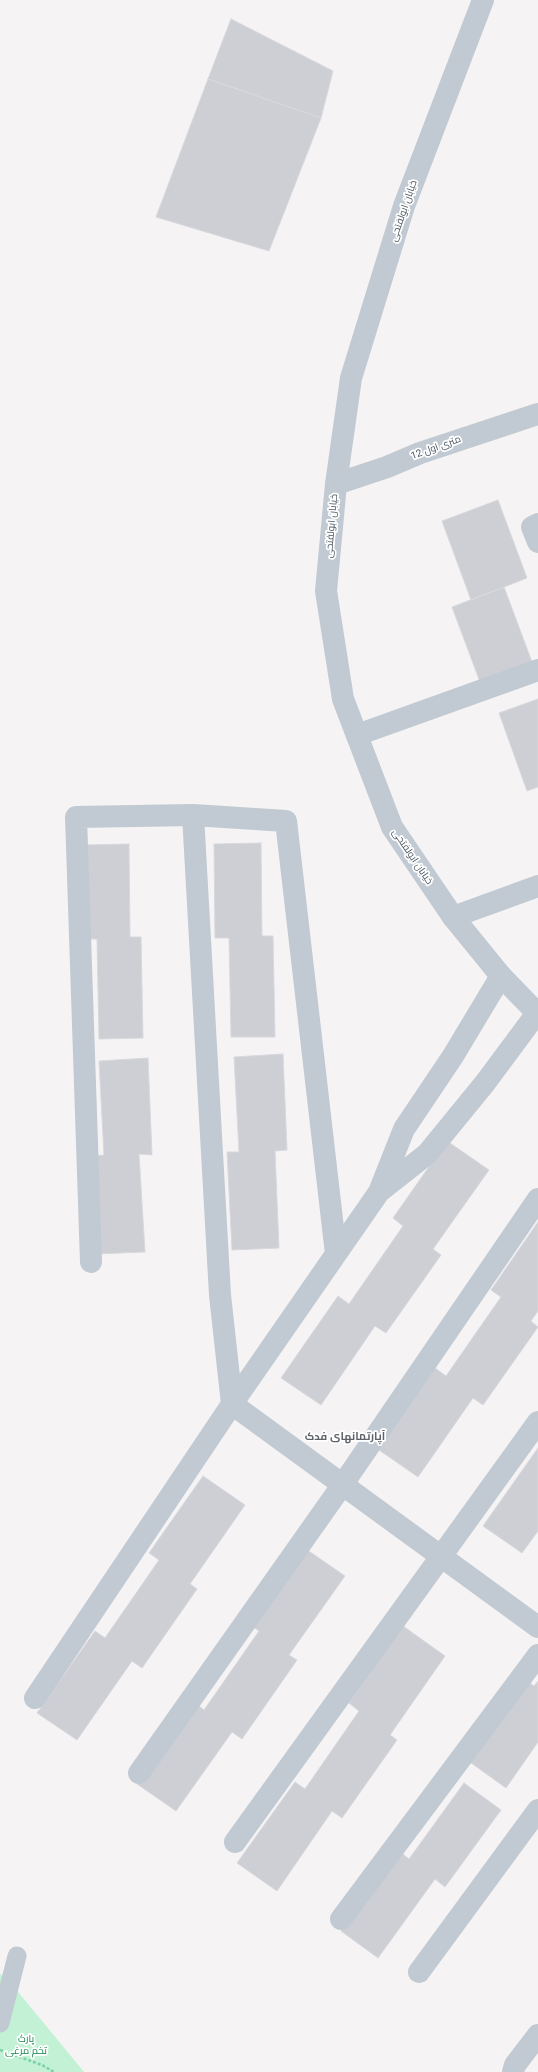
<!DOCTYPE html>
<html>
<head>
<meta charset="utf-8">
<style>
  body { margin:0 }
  canvas { display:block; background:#f5f3f3 }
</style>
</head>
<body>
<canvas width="538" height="2072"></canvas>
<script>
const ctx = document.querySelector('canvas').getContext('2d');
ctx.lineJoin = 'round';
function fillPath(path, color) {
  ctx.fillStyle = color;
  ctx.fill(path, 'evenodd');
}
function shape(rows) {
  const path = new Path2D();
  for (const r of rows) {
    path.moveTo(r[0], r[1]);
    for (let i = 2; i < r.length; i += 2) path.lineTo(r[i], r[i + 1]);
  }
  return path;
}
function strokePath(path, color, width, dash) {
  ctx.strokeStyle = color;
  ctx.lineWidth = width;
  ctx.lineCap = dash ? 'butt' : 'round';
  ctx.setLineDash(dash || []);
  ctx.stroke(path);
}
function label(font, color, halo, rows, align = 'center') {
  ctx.font = font + ' Roboto,Cairo,sans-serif';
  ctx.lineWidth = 3.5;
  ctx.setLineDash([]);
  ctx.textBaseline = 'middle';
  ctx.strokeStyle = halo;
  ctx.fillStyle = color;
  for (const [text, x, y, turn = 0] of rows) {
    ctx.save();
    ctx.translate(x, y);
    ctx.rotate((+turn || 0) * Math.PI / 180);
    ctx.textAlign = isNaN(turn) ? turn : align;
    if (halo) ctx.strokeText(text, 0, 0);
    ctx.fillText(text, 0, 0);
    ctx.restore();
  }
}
const green = shape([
  [0,1974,10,1982,84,2072,0,2072]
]);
const building = shape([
  [231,19,333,71,321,118,208,79,231,19],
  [208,79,321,118,269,251,156,217,208,79],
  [498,500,527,578,471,600,442,521,498,500],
  [504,587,532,662,480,682,452,607,504,587],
  [538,699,538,787,527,791,499,713,538,699],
  [261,843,262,936,273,936,275,1037,231,1037,229,938,215,938,214,844,261,843],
  [129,844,130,937,141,937,143,1038,99,1039,97,939,83,939,82,845,129,844],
  [283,1054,287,1150,275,1151,279,1248,232,1250,227,1152,239,1152,234,1057,283,1054],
  [148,1058,152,1155,139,1154,145,1252,97,1254,92,1156,104,1155,99,1061,148,1058],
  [447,1141,489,1170,433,1249,441,1255,386,1333,375,1326,321,1405,281,1378,338,1296,349,1304,403,1226,393,1218,447,1141],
  [538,1222,538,1311,531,1321,538,1327,483,1405,473,1398,418,1477,379,1450,435,1368,446,1376,501,1297,491,1290,538,1222],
  [538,1448,538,1531,522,1553,483,1526,538,1448],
  [203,1476,245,1505,190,1584,197,1589,142,1668,132,1661,77,1740,37,1713,95,1631,105,1638,159,1560,149,1553,203,1476],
  [303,1547,345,1576,289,1655,297,1660,242,1739,232,1732,176,1811,137,1784,194,1702,204,1710,259,1631,249,1624,303,1547],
  [403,1626,445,1656,390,1735,397,1740,342,1818,332,1811,277,1891,237,1863,295,1782,305,1789,359,1711,349,1703,403,1626],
  [524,1679,534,1686,538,1681,538,1742,506,1788,467,1760,524,1679],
  [464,1783,501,1810,445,1887,435,1879,378,1958,341,1931,399,1851,409,1859,464,1783]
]);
const path = shape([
  [0,2050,42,2065,54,2072]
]);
const pedestrian = shape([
  [0,2023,17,1956]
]);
const minor = shape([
  [336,484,387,467,420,453,538,414],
  [538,524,532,527,538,542],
  [357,735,538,670],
  [193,815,286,821,336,1254],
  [453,917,538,886],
  [380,1191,427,1154,485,1083,537,1013],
  [91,1262,76,817,193,815,220,1295,232,1404,538,1627],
  [35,1698,232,1404,379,1192,404,1129,453,1056,501,976],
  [139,1773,343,1484,538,1199],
  [235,1842,538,1422],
  [341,1919,538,1655],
  [419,1972,538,1810],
  [513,2072,515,2065,538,2035]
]);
const tertiary = shape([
  [483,0,404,206,351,378,336,484,326,591,343,699,392,827,453,917,501,976,538,1014]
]);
const streetNames = [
  ["خیابان ابولفتحی",404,211,-71],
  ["12 متری اول",436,448,-20],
  ["خیابان ابولفتحی",332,526,-85],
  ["خیابان ابولفتحی",412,857,56]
];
const parkNames = [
  ["پارک",26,2039],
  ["تخم مرغی",26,2051]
];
const neighbourhoodNames = [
  ["آپارتمانهای فدک",345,1437]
];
fillPath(green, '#c3f1d5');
fillPath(building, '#cdcfd5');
strokePath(building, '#d7d9de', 1);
strokePath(path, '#7ad0a6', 2.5, [3, 2]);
strokePath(pedestrian, '#c1cad2', 19);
strokePath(minor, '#c1cad2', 22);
strokePath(tertiary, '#c1cad2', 22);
label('10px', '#4a5661', '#fff', streetNames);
label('10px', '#17864f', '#fff', parkNames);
label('bold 11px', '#5f6368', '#fff', neighbourhoodNames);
</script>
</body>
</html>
